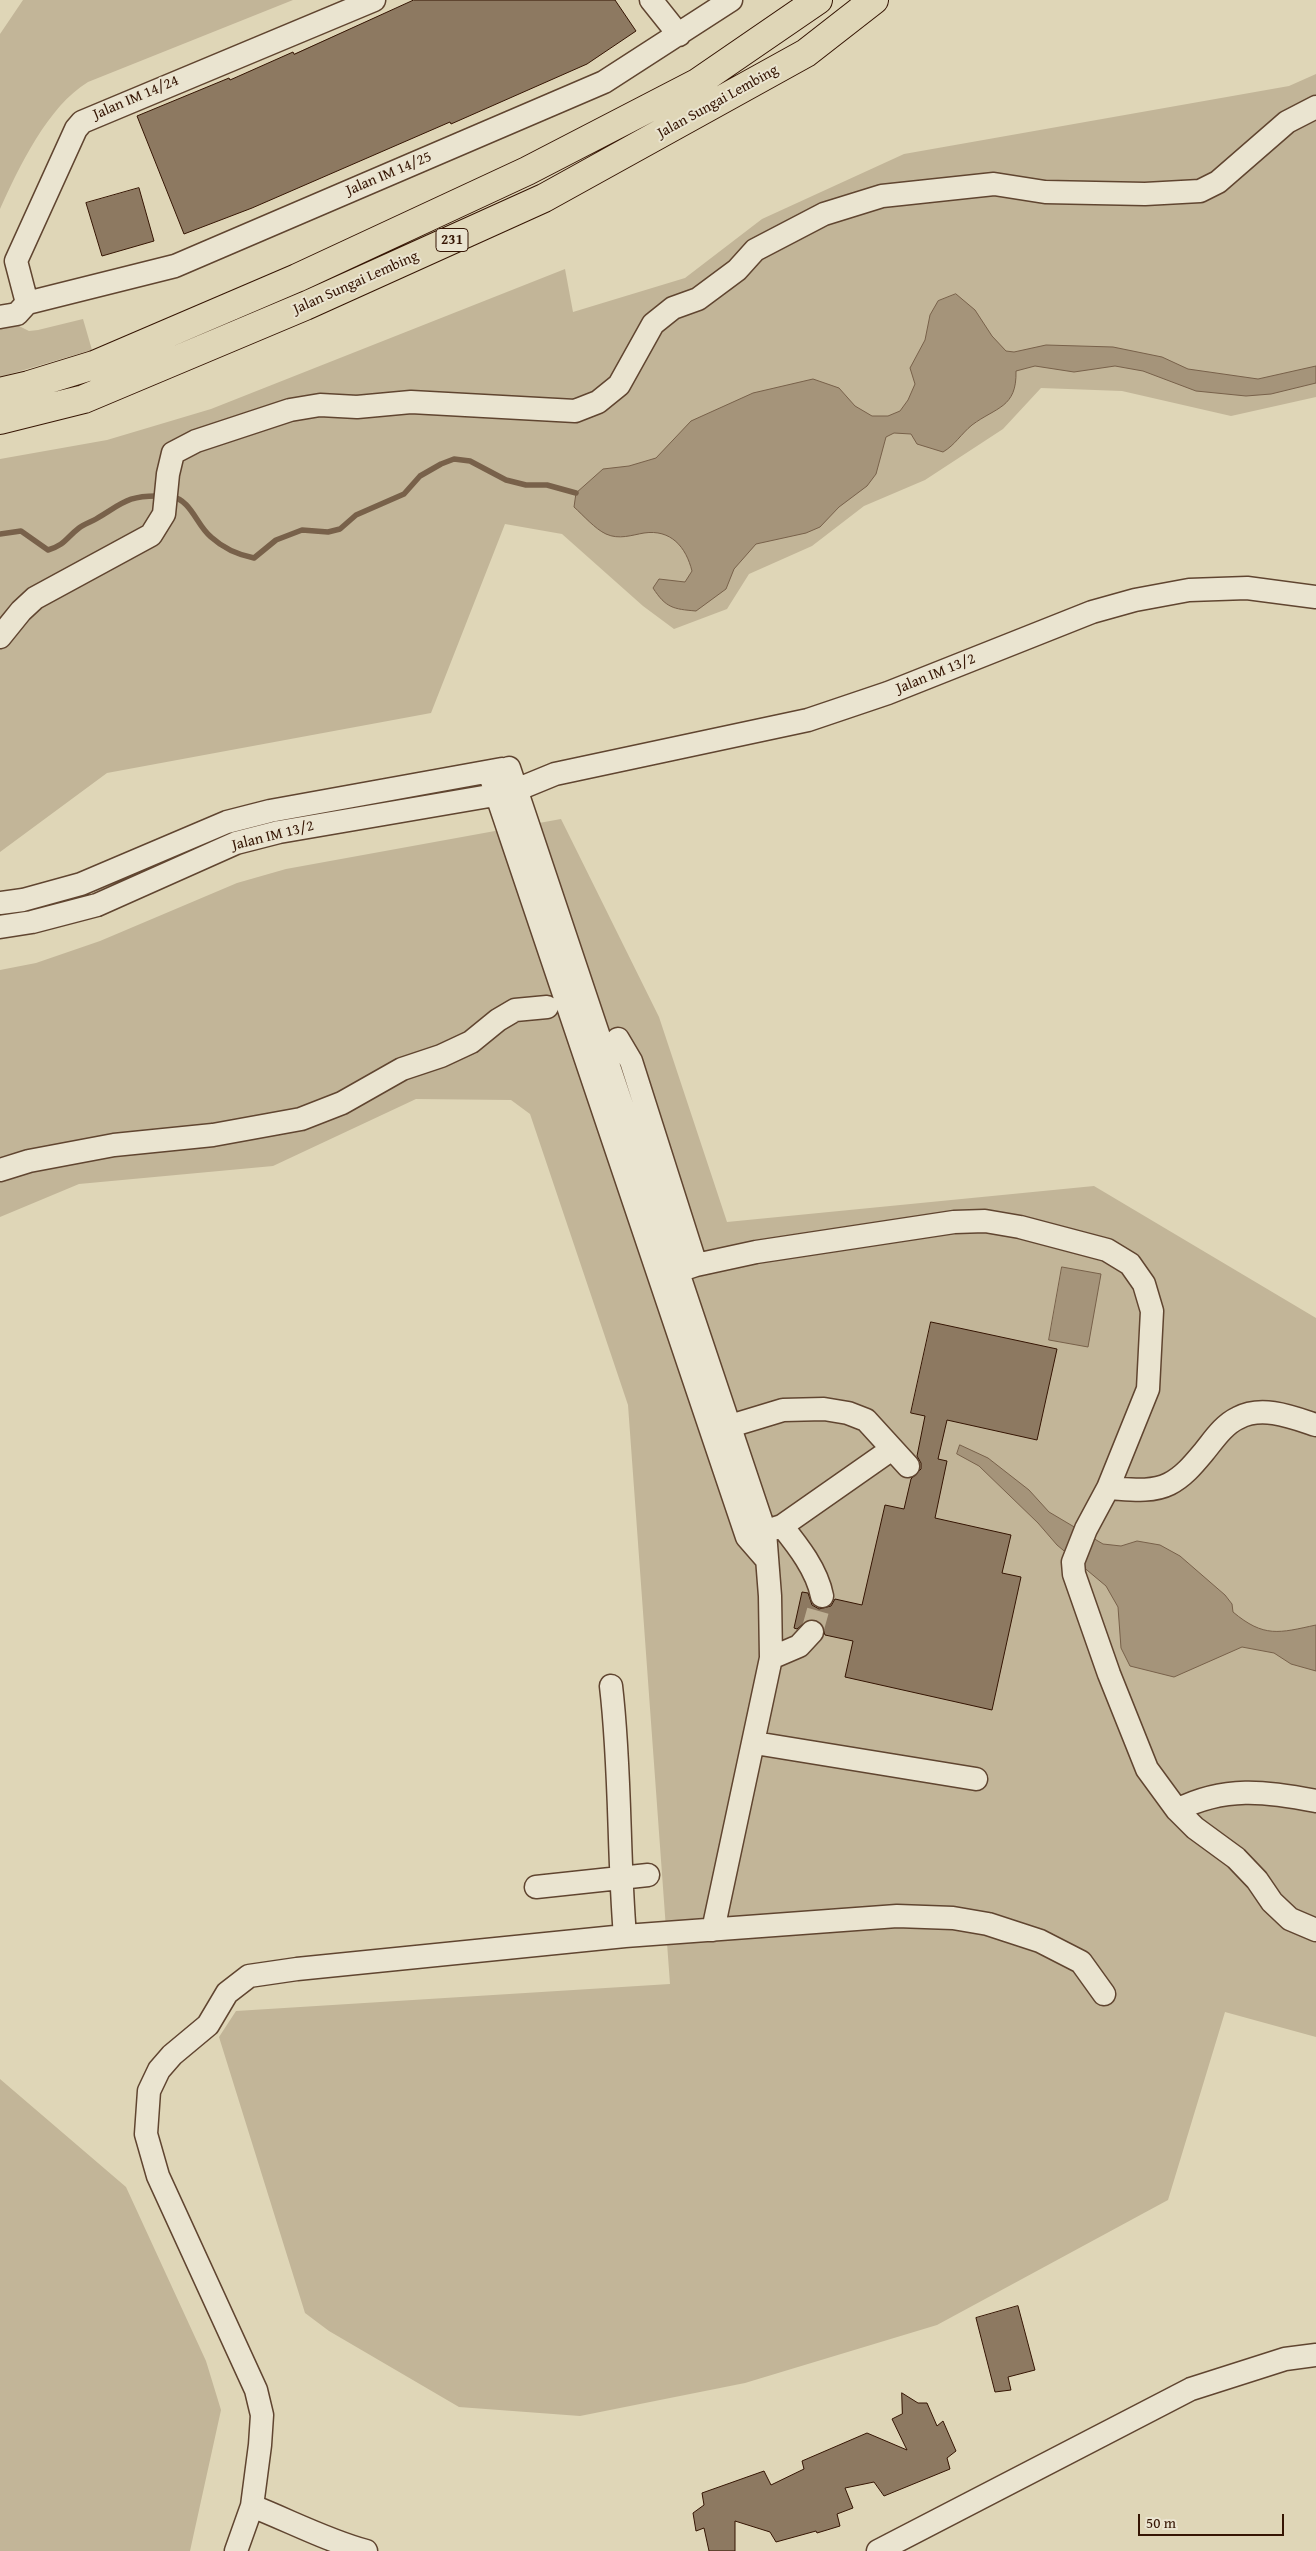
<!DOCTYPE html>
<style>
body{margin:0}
#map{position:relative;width:1316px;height:2551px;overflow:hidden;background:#dfd6b7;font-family:"Gentium Book Plus",serif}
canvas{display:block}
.scale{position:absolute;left:1138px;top:2514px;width:146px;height:22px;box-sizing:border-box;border:2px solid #351503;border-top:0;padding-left:6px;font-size:15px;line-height:18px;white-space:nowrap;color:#351503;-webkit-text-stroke:4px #eae4d0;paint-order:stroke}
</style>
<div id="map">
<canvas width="1316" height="2551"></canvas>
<div class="scale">50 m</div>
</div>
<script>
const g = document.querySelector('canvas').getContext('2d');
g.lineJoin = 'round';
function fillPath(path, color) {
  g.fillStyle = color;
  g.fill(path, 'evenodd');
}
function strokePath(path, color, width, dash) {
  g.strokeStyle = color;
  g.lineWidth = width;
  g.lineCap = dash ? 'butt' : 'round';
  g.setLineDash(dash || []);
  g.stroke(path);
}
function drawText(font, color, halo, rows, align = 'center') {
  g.font = font + ' "Gentium Book Plus",serif';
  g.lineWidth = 4;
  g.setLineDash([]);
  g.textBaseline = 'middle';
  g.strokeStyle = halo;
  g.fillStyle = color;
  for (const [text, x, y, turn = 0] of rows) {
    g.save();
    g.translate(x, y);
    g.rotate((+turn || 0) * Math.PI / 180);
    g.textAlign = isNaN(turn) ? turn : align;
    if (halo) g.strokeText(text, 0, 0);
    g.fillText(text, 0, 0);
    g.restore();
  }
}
fillPath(new Path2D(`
 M23,0h270l-205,82c-40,24 -69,85 -88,127v-175z
 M1316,74v323l-85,19 -109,-25 -81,-3 -38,41 -78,51 -61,26 -52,40 -63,28 -22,35 -53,20 -31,-23 -81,-72 -57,-10 -74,189 -324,60 -107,79v-393l107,-19 104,-31 354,-140 8,43 112,-34 77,-59 142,-65 385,-68z
 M83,319l9,31 -92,27v-48l19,-3 10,5 9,-1z
 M561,819l98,198 68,205 367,-36 222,132v719l-91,-25 -57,188 -231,125 -192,58 -165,33 -121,-9 -130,-76 -24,-18 -86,-276 17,-26 434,-27 -42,-579 -98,-291 -19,-14 -95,-1 -143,67 -194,18 -79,33v-247l36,-7 64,-22 137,-58 49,-14z
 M0,2079l126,108 80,174 15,49 -31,141h-190z`), '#c2b598');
const water = new Path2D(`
 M956,294l19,16 17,26 14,15 8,1 32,-7 67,2 49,10 26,12 70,10 58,-13v17l-45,11 -25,2 -50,-5 -53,-20 -28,-5 -41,6 -39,-6 -19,5c1,37 -20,36 -44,54 -11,9 -17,20 -29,27l-26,-8 -6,-10 -17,-1 -8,4 -10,37 -9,12 -28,21 -19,20 -14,6 -50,11 -22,25 -8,20 -30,22c-23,-2 -30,-3 -43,-23l6,-9 26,3 7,-11c-6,-24 -21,-42 -48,-38 -12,2 -25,7 -38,1 -11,-5 -23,-19 -32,-27l2,-14 27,-24 26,-3 27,-8 35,-37 62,-28 60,-14 26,9 16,18 17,10h16l12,-5 8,-11 7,-16 -5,-16 15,-28 5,-25 8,-14z
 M1062,1267l39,7 -13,73 -39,-7z
 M960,1445l28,13 41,32 20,22 54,32 18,2 16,-5 23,4 20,11 45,39 7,9 1,8c31,26 46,21 83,13v46l-25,-7 -17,-11 -32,-6 -68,30 -44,-11 -9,-18 -3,-41 -12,-21 -49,-41 -19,-22 -59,-57 -22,-12z`);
fillPath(water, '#a5947a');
strokePath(water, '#78614a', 1);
strokePath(new Path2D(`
 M170,496c22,4 26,29 41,41 12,11 28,18 43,21l22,-18 26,-10 26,2 12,-3 16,-14 48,-21 16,-18 21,-12 13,-5 16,2 36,19 20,5h21l29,8
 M0,534l21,-3 27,19c17,-5 18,-12 31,-22 5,-4 12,-6 17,-9 27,-16 32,-24 65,-23`), '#78614a', 5.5);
const building = new Path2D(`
 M414,0h201l21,31 -49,33 -136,60 -1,-2 -198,86 -68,26 -47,-118 92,-38 1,2 63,-28 1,2z
 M139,188l15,53 -52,15 -16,-53z
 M931,1322l126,27 -20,91 -90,-20 -9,39 9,2 -12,57 76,17 -9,38 19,4 -29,133 -147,-33 8,-36 -28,-6 -4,-12 -7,-4 -6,1 -11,9 -3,-1 8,-36 6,1 4,12 7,4 12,-3 4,-7 27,6 23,-100 19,4 7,-30 10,-10v-6l-4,-7 8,-40 -14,-3z
 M1018,2306l17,64 -27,7 3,13 -16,2 -19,-74z
 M902,2393l16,10h9l10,23 6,-5 13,30 -9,7 3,11 -66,27 -10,-14 -29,6 8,20 -16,6 3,12 -23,7 -1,-2 -40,11 -6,-10 -35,-11v30h-26l-5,-23 -8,3 -3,-18 11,-8 -2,-12 62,-22 7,14 33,-16 -2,-8 65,-28 40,17 -15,-31 10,-5z`);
fillPath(building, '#8d7961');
strokePath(building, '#351503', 1);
strokePath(new Path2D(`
 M812,1632l10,-36`), '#bdaf93', 22, [22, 11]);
const minor = new Path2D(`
 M651,0l28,35
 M27,303l148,-37 429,-184 127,-82
 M27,303l-11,-42 60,-132 6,-7 292,-122
 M0,317l17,-3 10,-11
 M0,637l21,-26 14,-13 116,-63 13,-21 4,-40 5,-21 23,-12 94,-31 30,-5 37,2 54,-5 164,9 23,-9 21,-17 34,-61 20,-16 25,-9 39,-29 18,-20 69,-36 58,-18 112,-12 51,8 100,2 55,-3 18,-9 69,-60 29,-15
 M509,768l256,764 5,64 1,62 -58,272
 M489,772l258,765 20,23
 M0,903l23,-3 58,-16 146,-62 43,-11 232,-42
 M0,927l32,-5 65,-17 139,-62 43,-11 216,-37 21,-5 39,-16 253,-54 80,-27 204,-81 43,-12 54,-10 58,-2 69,9
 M618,1039l13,22 65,204
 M0,1170l29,-9 85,-16 99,-10 88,-16 41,-16 60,-34 39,-13 30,-14 27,-22 17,-10 32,-3
 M678,1271l18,-6 60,-13 198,-30 31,-1 35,6 87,23 23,14 14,20 8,27 -4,78 -40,99 -22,41 -13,33 1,12 35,100 38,95 30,41 18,18 41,30 21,22 15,22 18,17 26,11
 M717,1430l66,-20 41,-1 24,4 18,7 42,46
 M1108,1488c20,1 43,5 61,-4 14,-7 24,-19 34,-31 10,-12 20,-28 35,-35 24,-13 54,-1 78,7
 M782,1526c16,20 35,44 40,70
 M751,1536l31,-10 110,-77
 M771,1658l28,-12 13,-14
 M611,1686c10,84 7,167 14,250
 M755,1743l221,36
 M1177,1810c47,-24 89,-19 139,-9
 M536,1887l112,-12
 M252,2506c38,15 76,35 114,45
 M236,2551l16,-45 8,-61 2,-30 -6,-25 -98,-214 -12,-42 3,-43 10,-21 13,-15 36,-30 19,-32 22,-17 48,-7 328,-33 272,-20 56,2 35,6 52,17 41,21 23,32
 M878,2551l313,-162 94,-30 31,-4`);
const major = new Path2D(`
 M0,392l29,-7 65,-20 203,-87 230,-107 170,-88 121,-83
 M0,420l84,-21 221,-93 239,-108 262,-145 68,-53`);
strokePath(minor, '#604530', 25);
strokePath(major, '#351503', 30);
strokePath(minor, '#eae4d0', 22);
strokePath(major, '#dfd6b7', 28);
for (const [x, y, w] of [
 [452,240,32]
]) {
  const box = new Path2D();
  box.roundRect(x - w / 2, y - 11.5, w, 23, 4);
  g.fillStyle = '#eae4d0';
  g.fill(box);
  strokePath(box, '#351503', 1);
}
drawText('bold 14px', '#351503', null, [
 ["231",452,240]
]);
drawText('15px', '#351503', '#eae4d0', [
 ["Jalan IM 14/24",136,98,-23],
 ["Jalan Sungai Lembing",718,102,-29],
 ["Jalan IM 14/25",389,174,-23],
 ["Jalan Sungai Lembing",356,283,-24],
 ["Jalan IM 13/2",936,674,-22],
 ["Jalan IM 13/2",273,836,-14]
]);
</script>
